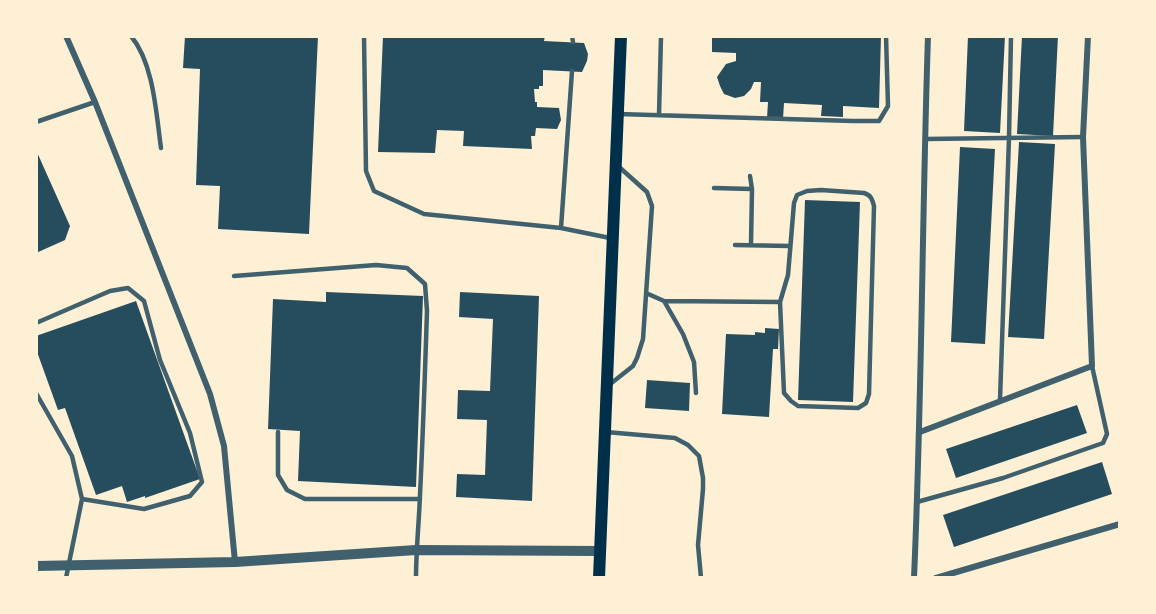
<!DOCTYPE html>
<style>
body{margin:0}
#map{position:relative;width:1156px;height:614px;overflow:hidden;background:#fdf0d5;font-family:"Source Sans 3",sans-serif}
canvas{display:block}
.frame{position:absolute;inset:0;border:38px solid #fdf0d5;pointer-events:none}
</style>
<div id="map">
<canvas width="1156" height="614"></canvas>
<div class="frame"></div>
</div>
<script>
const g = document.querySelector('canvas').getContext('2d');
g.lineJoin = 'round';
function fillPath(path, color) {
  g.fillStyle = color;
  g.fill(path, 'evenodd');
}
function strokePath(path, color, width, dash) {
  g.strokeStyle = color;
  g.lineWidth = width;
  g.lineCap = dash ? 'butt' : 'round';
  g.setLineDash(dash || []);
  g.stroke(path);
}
fillPath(new Path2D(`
 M185,36h133l-9,198 -91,-5 2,-43 -24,-1 4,-116 -17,-1z
 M383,36h162l-1,5 40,2 4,11 -1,7 -5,11 -39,-2v16h-4v3h-5l1,13h2v5l22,1 2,12 -4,9 -21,-1 -1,8h-4l1,13 -69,-3 1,-15 -27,-1 -2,23 -57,-1z
 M712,36h169l-2,72 -36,-2v11l-22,-1 1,-11 -38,-2 -1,16 -16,-1 1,-16h-8l1,-20h-7l-3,7 -7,7 -9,2 -11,-4 -4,-8 -3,-9 9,-13 10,-3v-8l-24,-1z
 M968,36h37l-5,97 -36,-2z
 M1022,36h36l-5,100 -36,-2z
 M1019,142l36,2 -11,195 -36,-2z
 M960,147l35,2 -10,195 -34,-2z
 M36,150l34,76 -5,14 -29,13z
 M805,200l55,2 -7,200 -55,-2z
 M326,292l97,4 -7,191 -118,-6 2,-50 -32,-2 5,-130 53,3z
 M460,292l79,4 -7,205 -76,-4 1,-23 28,1 2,-55 -30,-1 1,-29 32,1 3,-72 -34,-2z
 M136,301l64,178 -55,19v-2l-18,6 -5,-16 -26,9 -31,-87 -7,2 -22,-61v-13z
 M765,328l14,1 -1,20h-5l-4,68 -47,-3 4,-80 29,1v-3l10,1z
 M647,380l43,3 -1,28 -44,-3z
 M1077,405l10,28 -131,45 -10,-29z
 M1102,462l10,32 -158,53 -11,-32z`), '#264d5e');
strokePath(new Path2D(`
 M131,36c23,28 25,77 30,112
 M364,36l2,135 8,20 50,23 137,14 49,10
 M572,36l1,6
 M618,114l235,7h26l9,-15 -2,-70
 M659,115l2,-79
 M36,122l59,-20
 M925,139l158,-2
 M750,176l2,13 -1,55
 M714,188l38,1
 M821,190l43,3c7,2 8,6 10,13l-5,188 -3,9 -8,5 -60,-2 -7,-5 -7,-8 -4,-91 8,-27 6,-72 3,-8 10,-4z
 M561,228l11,-157
 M735,245l55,1
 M234,276l142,-11 31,3 18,16 2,27c-2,62 -4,123 -7,184 -1,28 -4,55 -4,83
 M646,293l18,8 19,33 11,28 2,31
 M664,301l116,1
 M36,323l74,-32 18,-3 16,13 16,59 30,73 12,49 -12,14 -46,13 -62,-10
 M609,385l24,-19 4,-8 6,-19 9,-133 -5,-14 -29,-26
 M36,393l36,63 10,43 -16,79
 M1000,400l9,-262 2,-102
 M278,432v43l9,15 18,9h115
 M606,432l69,6 13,7 11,11 4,22v11l-5,56 3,33
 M917,502l86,-24 100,-35 4,-9 -15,-68`), '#3f606c', 4.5);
strokePath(new Path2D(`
 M66,36l29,66 115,292 14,52 11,116
 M920,432l172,-66 -9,-229 5,-101
 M914,578c8,-181 8,-361 14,-542
 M936,578l184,-54`), '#3f606c', 6);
strokePath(new Path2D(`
 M36,566l199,-4 181,-12 183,1`), '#3f606c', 10);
strokePath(new Path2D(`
 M599,578l22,-542`), '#003049', 12);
</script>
